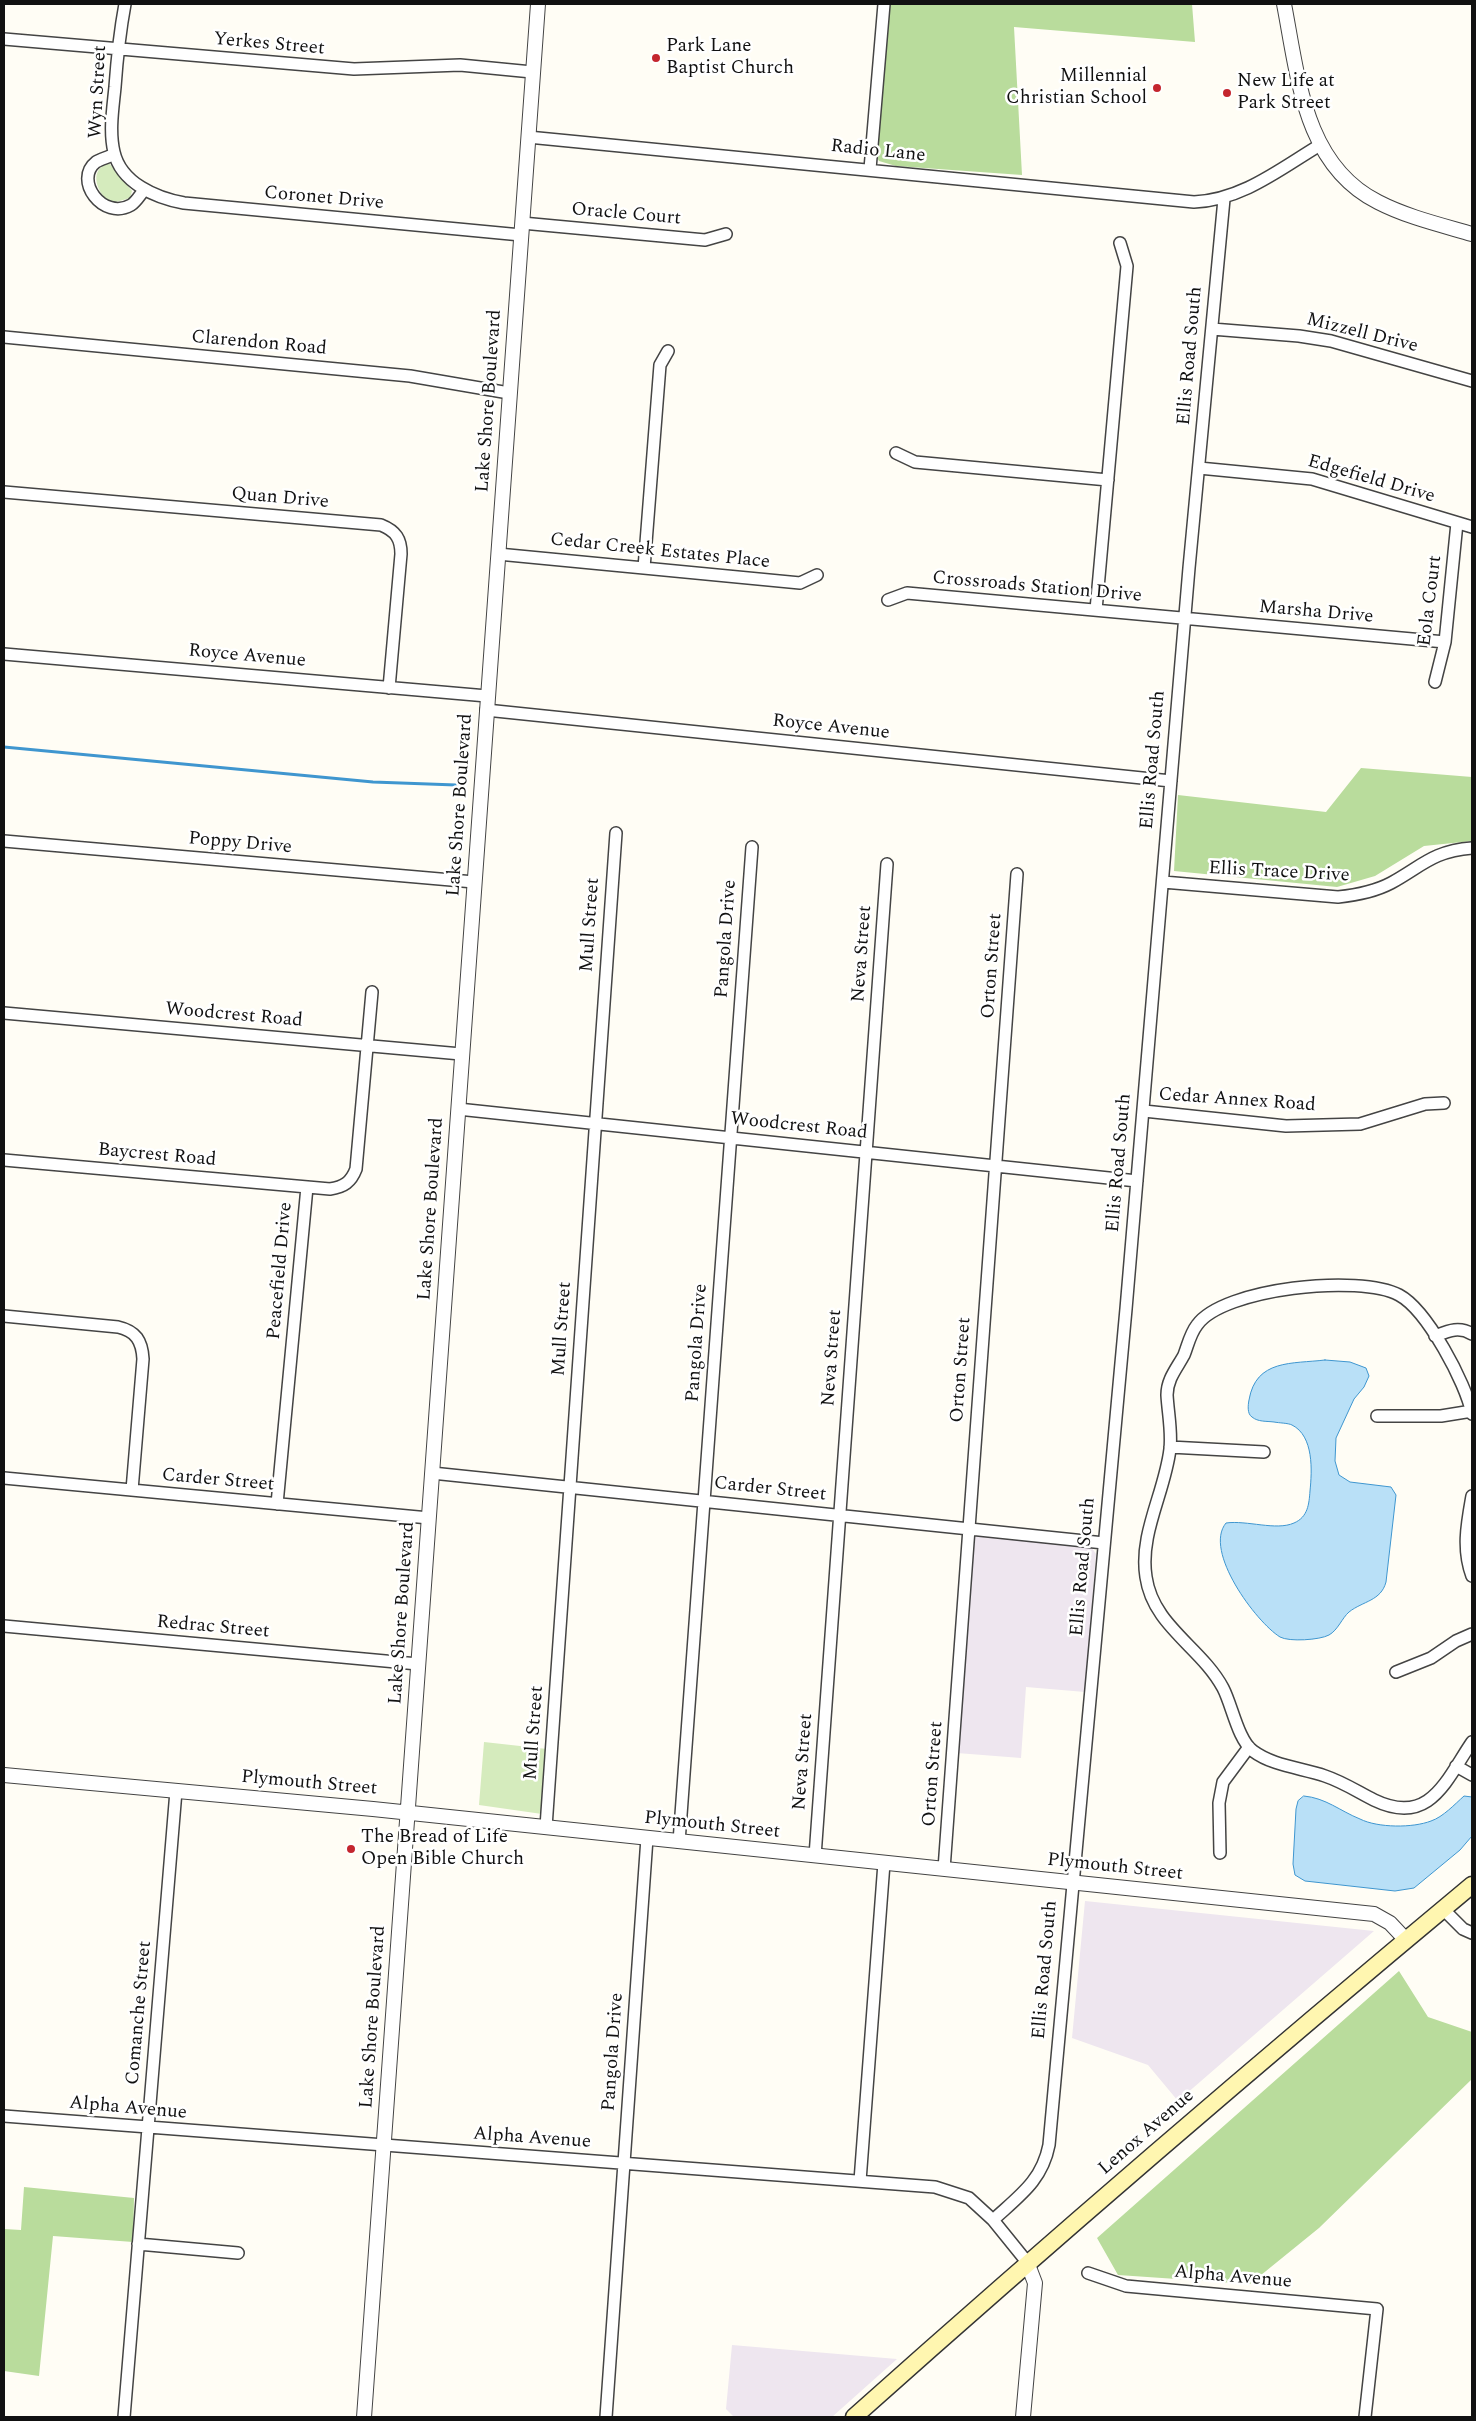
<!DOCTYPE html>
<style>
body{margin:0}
#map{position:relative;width:1476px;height:2421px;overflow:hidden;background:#fffdf5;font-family:Spectral,serif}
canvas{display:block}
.frame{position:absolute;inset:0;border:5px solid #111;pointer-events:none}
</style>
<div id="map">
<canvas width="1476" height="2421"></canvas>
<div class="frame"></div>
</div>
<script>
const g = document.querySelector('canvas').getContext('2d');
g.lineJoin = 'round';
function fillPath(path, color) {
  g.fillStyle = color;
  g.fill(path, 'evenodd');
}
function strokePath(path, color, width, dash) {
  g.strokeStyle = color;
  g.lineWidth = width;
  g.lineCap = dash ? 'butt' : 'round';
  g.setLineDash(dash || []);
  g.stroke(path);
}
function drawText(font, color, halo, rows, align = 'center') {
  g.font = font + ' Spectral,serif';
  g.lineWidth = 5;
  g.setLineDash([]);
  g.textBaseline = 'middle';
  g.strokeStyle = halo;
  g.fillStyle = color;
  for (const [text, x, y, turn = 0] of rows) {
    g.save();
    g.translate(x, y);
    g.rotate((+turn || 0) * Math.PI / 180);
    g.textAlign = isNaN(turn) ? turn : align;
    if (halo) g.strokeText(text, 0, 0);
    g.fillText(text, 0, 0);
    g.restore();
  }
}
fillPath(new Path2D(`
 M982,1535l102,9 8,4 4,6 -11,138 -59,-5 -5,71 -64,-5 15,-210 3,-6z
 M1085,1901l289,30 -196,170 -30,-36 -76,-27z
 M732,2345l165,14 -65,58h-98l-8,-8z`), '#eee6ef');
fillPath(new Path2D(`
 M109,163l23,28 -2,7 -14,4 -9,-2c-11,-10 -18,-31 2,-37z
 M484,1742l63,7 -5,65 -63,-9z`), '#d5ebbd');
fillPath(new Path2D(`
 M890,4h302l3,38 -181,-15 8,148 -126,-9 -17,-5 -4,-7z
 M1361,768l111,9v64l-48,5 -49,30 -38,11 -163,-16 4,-76 148,17z
 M1399,1971l29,46 44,15v47l-153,149 -69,56 -132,-9 -21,-37z
 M24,2187l110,11 -1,44 -80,-6 -14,140 -35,-5v-142l17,1z`), '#b9dc9c');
const water = new Path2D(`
 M1325,1360l25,2 16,6 3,8 -5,11 -10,12 -18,39 -1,23 4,14 11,7 41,5 5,8 -10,87c-5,19 -23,19 -37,30 -7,6 -11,18 -20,23 -9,5 -40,7 -49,2 -24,-15 -77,-86 -54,-114 21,-3 50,8 68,0 14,-6 15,-19 16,-32 2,-20 4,-55 -18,-66 -4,-2 -13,-2 -18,-3 -8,-1 -16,0 -22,-5 -5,-3 -4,-12 -3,-17 7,-41 43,-36 76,-40z
 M1304,1796c22,2 36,15 56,23 18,9 53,9 71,2 12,-4 24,-17 33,-25l8,1v39l-12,14 -46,38 -19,3 -90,-10 -10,-6 -2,-11 3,-55 2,-8z`);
fillPath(water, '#b9e0f7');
strokePath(water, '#3f96cf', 1);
strokePath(new Path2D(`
 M4,747l369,35 83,3`), '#3f96cf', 3);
const minor = new Path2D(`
 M125,4c-5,27 -8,55 -10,83 -2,21 -6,44 -1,65 7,31 42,46 70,51l337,32
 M4,39l350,30 106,-4 72,7
 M528,137l666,65c48,-2 86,-33 126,-57
 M114,154c-5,3 -13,5 -18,8 -23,18 7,59 35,43 5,-3 9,-10 13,-15
 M870,169l14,-165
 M522,223l183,17 21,-6
 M1212,329l87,7 32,5 141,40
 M4,337l406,39 99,17
 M896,453l19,9 193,18
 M1199,468l113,11 160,48
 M4,492l377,33c15,6 20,14 20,29l-12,134
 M498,554l302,29 17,-8
 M644,568l16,-203 8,-14
 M888,600l19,-7 538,49
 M1096,610l31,-344 -7,-23
 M4,654l483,42
 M1435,682l10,-40 12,-119
 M486,710l685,71
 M4,841l470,41
 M1163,882l175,15c19,-2 36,-5 53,-14 31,-17 42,-32 81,-35
 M4,1013l457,41
 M458,1109l679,72
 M1144,1111l142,15 74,-2 65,-20 19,-1
 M4,1160l326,29c14,-2 21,-7 26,-20l16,-177
 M4,1316l114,11c18,4 24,14 25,32l-11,131
 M1435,1336c13,-5 24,-10 37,-2
 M1472,1414c-6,-31 -45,-104 -73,-119 -39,-21 -176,-7 -202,30 -7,9 -9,20 -13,30 -7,13 -17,24 -17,40 1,18 5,36 3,54 -5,43 -31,85 -24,128 7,49 55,70 77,111 9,17 15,52 30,63 20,15 49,17 72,25 18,6 33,16 49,24 56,27 72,-20 98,-58
 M1377,1416h64l31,-5
 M1170,1447l94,5
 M432,1473l672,70
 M4,1478l425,40
 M1472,1496c-5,28 -10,53 0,80
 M277,1504l30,-317
 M4,1626l414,38
 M1396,1672l35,-14 25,-17 16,-7
 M1456,1766l16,9
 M546,1827l70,-994
 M679,1842l73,-995
 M1220,1853l-1,-50 4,-21 26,-35
 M815,1856l72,-992
 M944,1869l73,-995
 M1443,1909l20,20 9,4
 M4,2116l931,71 34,11 24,22 34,42
 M860,2181l24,-318
 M993,2220c26,-24 49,-39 56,-75l77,-836 63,-741 35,-369
 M138,2244l100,9
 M1088,2273l38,13 251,23 -12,108
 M124,2417l52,-626
 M606,2417l41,-579`);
const tertiary = new Path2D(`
 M1284,4c14,72 20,161 94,198 29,15 63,23 94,32
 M4,1775l369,34 1001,105 16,9 16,17
 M364,2417l174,-2413
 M1023,2417l12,-134 -8,-21`);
const secondary = new Path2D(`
 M854,2417c203,-181 409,-358 618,-532`);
strokePath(minor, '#444', 14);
strokePath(tertiary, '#444', 16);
strokePath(secondary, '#333', 19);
strokePath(minor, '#fff', 11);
strokePath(tertiary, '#fff', 14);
strokePath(secondary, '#fff6b0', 16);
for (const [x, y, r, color] of [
 [656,58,5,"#c4262e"],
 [1157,88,5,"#c4262e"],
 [1227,93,5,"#c4262e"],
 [351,1849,5,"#c4262e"]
]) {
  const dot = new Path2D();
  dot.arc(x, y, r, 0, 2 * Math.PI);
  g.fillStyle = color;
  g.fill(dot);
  strokePath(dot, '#fff', 2);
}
drawText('19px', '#111', '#fff', [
 ["Yerkes Street",269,45,5],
 ["Wyn Street",99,92,-87],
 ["Radio Lane",878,152,6],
 ["Coronet Drive",324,199,5],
 ["Oracle Court",626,215,5],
 ["Mizzell Drive",1362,334,14],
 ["Clarendon Road",259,344,5],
 ["Ellis Road South",1191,356,-85],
 ["Lake Shore Boulevard",490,401,-86],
 ["Edgefield Drive",1371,480,16],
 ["Quan Drive",280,499,5],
 ["Cedar Creek Estates Place",660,552,6],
 ["Crossroads Station Drive",1037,588,5],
 ["Eola Court",1431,601,-83],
 ["Marsha Drive",1316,613,5],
 ["Royce Avenue",247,657,5],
 ["Royce Avenue",831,728,6],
 ["Ellis Road South",1154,760,-85],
 ["Lake Shore Boulevard",461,805,-86],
 ["Poppy Drive",240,844,5],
 ["Ellis Trace Drive",1279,873,3],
 ["Mull Street",591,925,-86],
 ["Pangola Drive",727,939,-86],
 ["Neva Street",863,954,-86],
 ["Orton Street",993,966,-86],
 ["Woodcrest Road",234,1016,5],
 ["Cedar Annex Road",1237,1101,4],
 ["Woodcrest Road",799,1127,6],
 ["Baycrest Road",157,1156,5],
 ["Ellis Road South",1120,1163,-85],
 ["Lake Shore Boulevard",432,1209,-86],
 ["Peacefield Drive",281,1271,-85],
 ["Mull Street",563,1329,-86],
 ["Pangola Drive",698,1343,-86],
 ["Neva Street",833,1358,-86],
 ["Orton Street",962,1370,-86],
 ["Carder Street",218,1481,5],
 ["Carder Street",770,1490,6],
 ["Ellis Road South",1084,1567,-85],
 ["Lake Shore Boulevard",403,1613,-86],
 ["Redrac Street",213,1628,5],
 ["Mull Street",535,1733,-86],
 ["Neva Street",804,1762,-86],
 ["Orton Street",934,1774,-86],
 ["Plymouth Street",309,1784,5],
 ["Plymouth Street",712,1826,6],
 ["Plymouth Street",1115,1868,6],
 ["Ellis Road South",1046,1970,-85],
 ["Comanche Street",140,2013,-85],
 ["Lake Shore Boulevard",374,2017,-86],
 ["Pangola Drive",614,2052,-86],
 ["Alpha Avenue",128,2109,5],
 ["Lenox Avenue",1147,2133,-41],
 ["Alpha Avenue",532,2139,4],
 ["Alpha Avenue",1233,2278,5]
]);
drawText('19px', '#111', '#fff', [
 ["Park Lane",666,47],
 ["Baptist Church",666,69],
 ["Millennial",1147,77,"right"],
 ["Christian School",1147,99,"right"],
 ["New Life at",1237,82],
 ["Park Street",1237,104],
 ["The Bread of Life",361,1838],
 ["Open Bible Church",361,1860]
], 'left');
</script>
